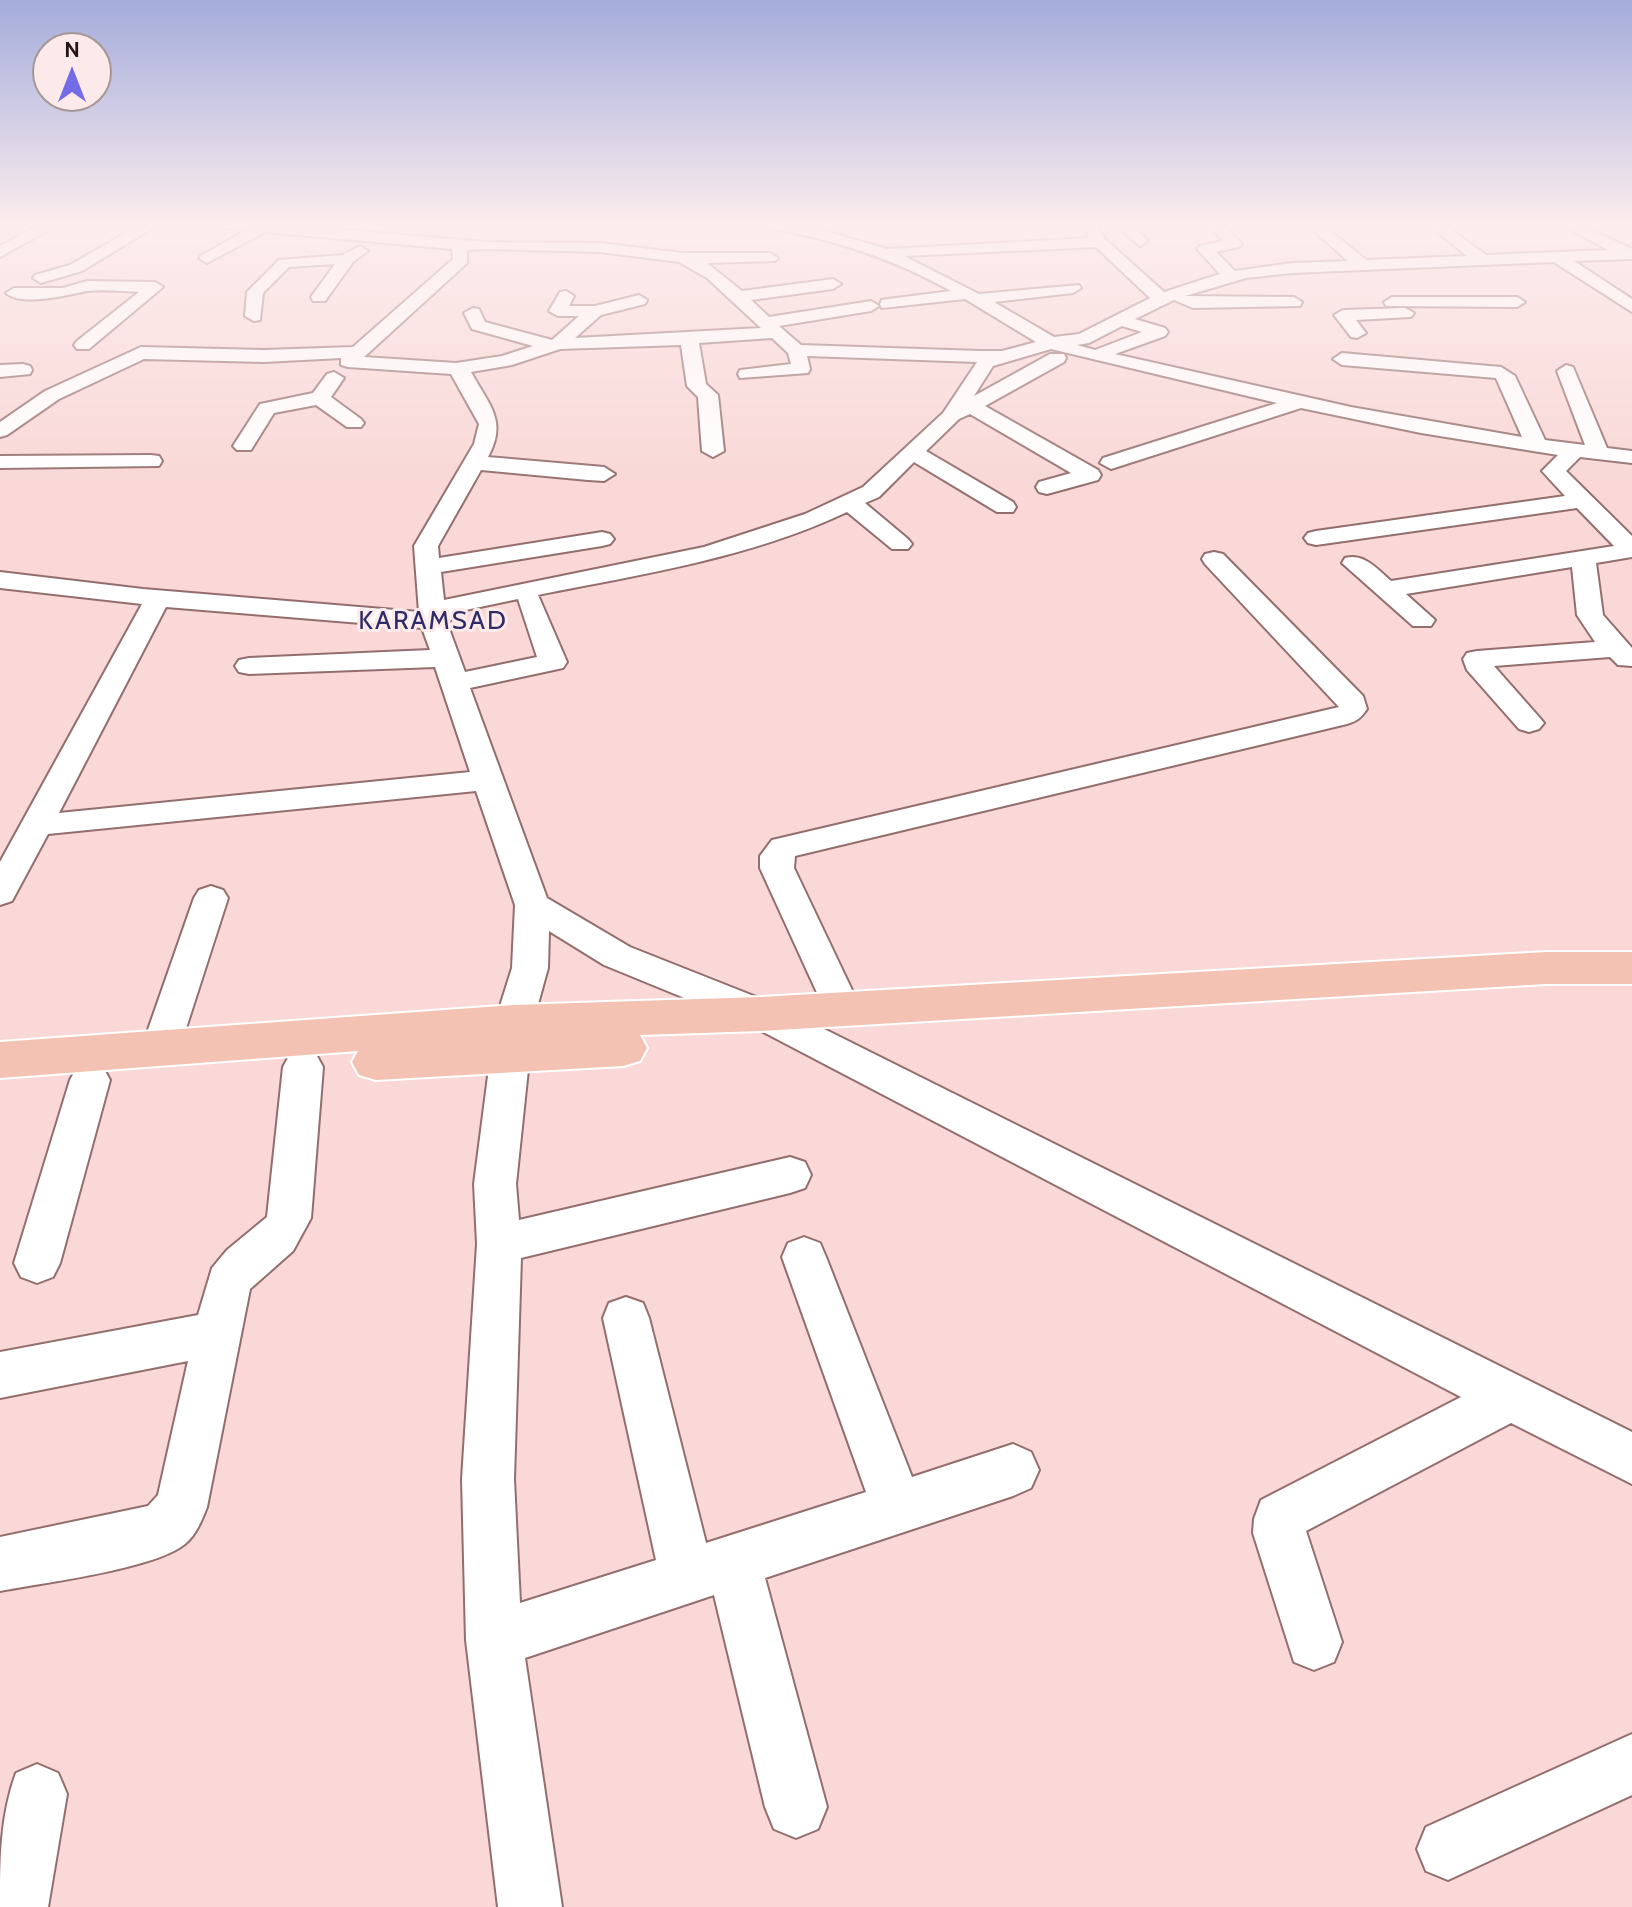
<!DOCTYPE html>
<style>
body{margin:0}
#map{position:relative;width:1632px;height:1907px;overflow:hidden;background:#f9d8d7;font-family:Cabin,sans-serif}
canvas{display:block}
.north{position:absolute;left:32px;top:32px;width:80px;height:80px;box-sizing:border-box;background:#fbeae9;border:2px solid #a69695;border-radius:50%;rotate:0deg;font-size:22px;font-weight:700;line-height:32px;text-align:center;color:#261717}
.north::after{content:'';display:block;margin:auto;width:28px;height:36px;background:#736ce6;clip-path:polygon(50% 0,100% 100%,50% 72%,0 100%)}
</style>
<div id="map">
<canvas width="1632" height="1907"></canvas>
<div class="north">N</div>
</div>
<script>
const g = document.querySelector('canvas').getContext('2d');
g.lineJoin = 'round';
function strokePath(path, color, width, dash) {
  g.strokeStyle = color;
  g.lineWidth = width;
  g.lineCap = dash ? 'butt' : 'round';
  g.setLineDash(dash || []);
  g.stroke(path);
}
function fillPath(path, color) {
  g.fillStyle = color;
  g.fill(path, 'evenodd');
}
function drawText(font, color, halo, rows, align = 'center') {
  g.font = font + ' Cabin,sans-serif';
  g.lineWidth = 6;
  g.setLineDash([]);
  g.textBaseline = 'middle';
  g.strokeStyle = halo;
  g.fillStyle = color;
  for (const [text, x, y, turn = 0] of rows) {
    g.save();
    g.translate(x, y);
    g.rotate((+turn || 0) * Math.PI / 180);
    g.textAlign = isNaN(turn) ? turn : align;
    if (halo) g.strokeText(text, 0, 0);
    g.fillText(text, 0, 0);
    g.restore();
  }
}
const minor = new Path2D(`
 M43,223h18l-61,34v-11z
 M143,223h18l-79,48 -41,12 -8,-5 2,-3 35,-10z
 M210,223h56l220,19 114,1 83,10h87l8,5 -3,3 -68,2 35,28 91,-12 8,5 -8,5 -82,11 18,17 102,-16 8,5 -8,5 -92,15 22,19 179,6h22l34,-9 -71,-43 -83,9 -2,-4 2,-4 6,-1 63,-8c-61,-34 -123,-54 -192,-64l-7,-4 49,1 86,25 203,-11 -10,-15h14l11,16 59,53 56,-18 -23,-25 3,-3 23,-5 -18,-18h16l21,21 -3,3 -23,5 19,19 57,-8 56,-2 -43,-38h16l45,37 101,-4 -41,-33h16l44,32 122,-5 -49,-27h18l55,26v10l-58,2 58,38v13l-78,-50 -262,11 -46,5 -61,18 109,1 8,5 -2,4 -107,2 -19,-8 -39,19 30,9 3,4 -3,4 -50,18 236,53 171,30 -26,-59 -154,-13 -9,-6 9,-6 159,14 14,9 30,64 40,5 -28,-74 9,-6 7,2 34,81 25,3v12l-52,-6 -14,14 66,65v21l-36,6 7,52 29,33v18l-14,-1 -8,-8 -116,9 45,51 5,6 -5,6 -10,3 -10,-3 -52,-59 -4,-11 4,-6 10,-2 118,-9 -18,-27 -5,-48 -166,27 29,26 -4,6h-18l-71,-63 3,-5c19,-5 32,11 46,23l223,-35 -37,-38 -261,37 -8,-2 -4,-5 4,-5 8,-2 249,-35 -23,-25 16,-16 -137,-22 -120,-25 -190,61 -11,-6 3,-5 174,-55 -226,-54 -58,17 -19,30 76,-42h14l2,4 -2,4 -79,44 113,64 3,5 -3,5 -51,14 -8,-2 -3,-5 3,-5 32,-9 -101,-59 -11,5 -33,32 87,51 3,5 -3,5h-16l-83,-50 -35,35 -14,6 43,36 4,5 -4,5h-16l-45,-37c-97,46 -205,62 -309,83l29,67 -4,6 -93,20 77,210 83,49 144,57 858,428v52l-121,-61 -205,108 36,111 -8,20 -20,8 -20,-8 -41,-129 1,-14 7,-19 200,-103 -713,-373 -144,-59 -55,-34 -1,37 -15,54 -17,162 3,36 271,-63 15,5 6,13 -6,13 -15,5 -269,65 -7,221 6,124 136,-43 -53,-242 6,-15 17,-6 17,6 6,15 57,225 160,-51 -84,-235 6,-14 16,-6 16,6 6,14 86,220 101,-33 18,8 8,18 -8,18 -18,8 -248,82 62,229 -9,22 -22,9 -22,-9 -9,-22 -51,-212 -189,63 37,249h-64l-32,-267 -4,-161 15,-235 -3,-60 21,-162 17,-54 3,-63 -39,-114 -428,43 -36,67 -12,4v-43l142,-258 -142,-16v-16l143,17 276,23 -5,-66 60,-102 5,-20 -28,-50 -103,-7 -7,-2v-7l-77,4 -120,-3 -85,40 -52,36 -7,2v-15l45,-31 96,-44 123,3 89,-3 100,-88 -1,-10 -187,-17 -58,31 -8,-5 3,-3 45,-25 -30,-3zM1096,247l54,51 -71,36 -25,3 -60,-35 79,-9 8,-5 -2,-3 -100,9 -75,-38zM488,249l112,3 79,10 28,16 54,50 -186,10 26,-23 44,-11 2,-4 -8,-5 -44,11h-26l5,-10 -8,-5 -6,1 -11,19 9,5h21l-27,24 -67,-18 -6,-13 -6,-1 -9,5 8,16 61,17 -31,10 -46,7 -92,-6 103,-94v-13zM1122,326l20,6 -47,18 -18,-5 12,-2zM772,338l16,15 3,11 -51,6 -2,4 2,4 68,-5 2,-4 -3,-13 170,6 -34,51 -80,74 -58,27 -101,33 -260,53 -3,-28 161,-26 8,-2 4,-5 -4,-5 -8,-2 -163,26 -1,-12 43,-76 107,10 16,1 11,-7 -11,-7 -116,-10c20,-36 1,-52 -17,-85l41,-7 48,-16 121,-4 6,41 11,11 4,54 11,6 11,-6 -6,-56 -12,-11 -7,-41zM518,599l19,58 -72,15 -18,-49 14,-12zM166,607l256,21 8,22 -181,8 -10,2 -4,6 4,6 10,2 186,-7 35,105 -411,41z
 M1113,223h16l19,18 -8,5z
 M360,246l8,5 -15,11 -28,39h-12l-2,-4 24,-33 -46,3 -26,26 -3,27 -6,1 -9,-5 2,-24 32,-32 64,-5z
 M87,281l68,1 8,5 -74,62h-12l-3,-4 3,-4 62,-49c-17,-1 -36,-3 -52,-1 -20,4 -65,16 -81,2l8,-5h49z
 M1392,297h125l8,5 -8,5 -131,-1 -2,-4z
 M1405,308l9,5 -3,4 -55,3 10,13 -9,5 -6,-1 -17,-22 9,-5z
 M23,364l7,2 2,4 -2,4 -30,3v-12z
 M334,372l10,6 -13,19 30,22 3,4 -3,4h-14l-31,-22 -42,8 -23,37h-14l-4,-4 27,-42 53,-11 14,-19z
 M151,455l8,1 3,5 -3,5 -159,2v-12z
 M1214,552l9,2 140,142 4,13c-6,9 -10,12 -20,15l-552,132 -1,12 67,141 -6,10 -13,4 -13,-4 -69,-151v-12l12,-16 567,-133 -134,-143 -3,-5 3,-5z
 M211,886l12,4 5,8 -48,149 -5,10 -14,5 -14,-5 -5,-10 52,-149 5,-8z
 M303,1052l14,4 6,11 -12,151 -18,33 -43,38 -43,218c-5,13 -11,28 -22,37 -30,25 -143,39 -185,47v-54l148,-31 10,-11 30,-134 -188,37v-46l198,-37 14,-47 15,-18 40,-33 16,-150 6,-11z
 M90,1065l14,4 6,11 -50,183 -7,14 -16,6 -16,-6 -7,-14 56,-183 6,-11z
 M1632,1734v61l-184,85 -22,-9 -9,-22 9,-22z
 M37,1764l21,9 9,21 -19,113h-48c0,-47 0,-90 16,-134z`);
const major = new Path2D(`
 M1546,952h86v32h-86l-785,47 -121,4 7,13 -7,13 -17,5 -247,14 -17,-5 -7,-13 6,-11 -358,27v-36l514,-37 247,-8z`);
strokePath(minor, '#936e6d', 4);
strokePath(major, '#fff', 4);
fillPath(minor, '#fff');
fillPath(major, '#f3c2b2');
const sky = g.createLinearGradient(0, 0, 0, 490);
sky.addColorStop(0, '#a4acdb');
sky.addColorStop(0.46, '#fceded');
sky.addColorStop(1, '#fceded00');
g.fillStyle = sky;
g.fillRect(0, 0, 1632, 490);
g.letterSpacing = '2px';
drawText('26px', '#2f2b66', '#fbeae9', [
 ["KARAMSAD",433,621]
]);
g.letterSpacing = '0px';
</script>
